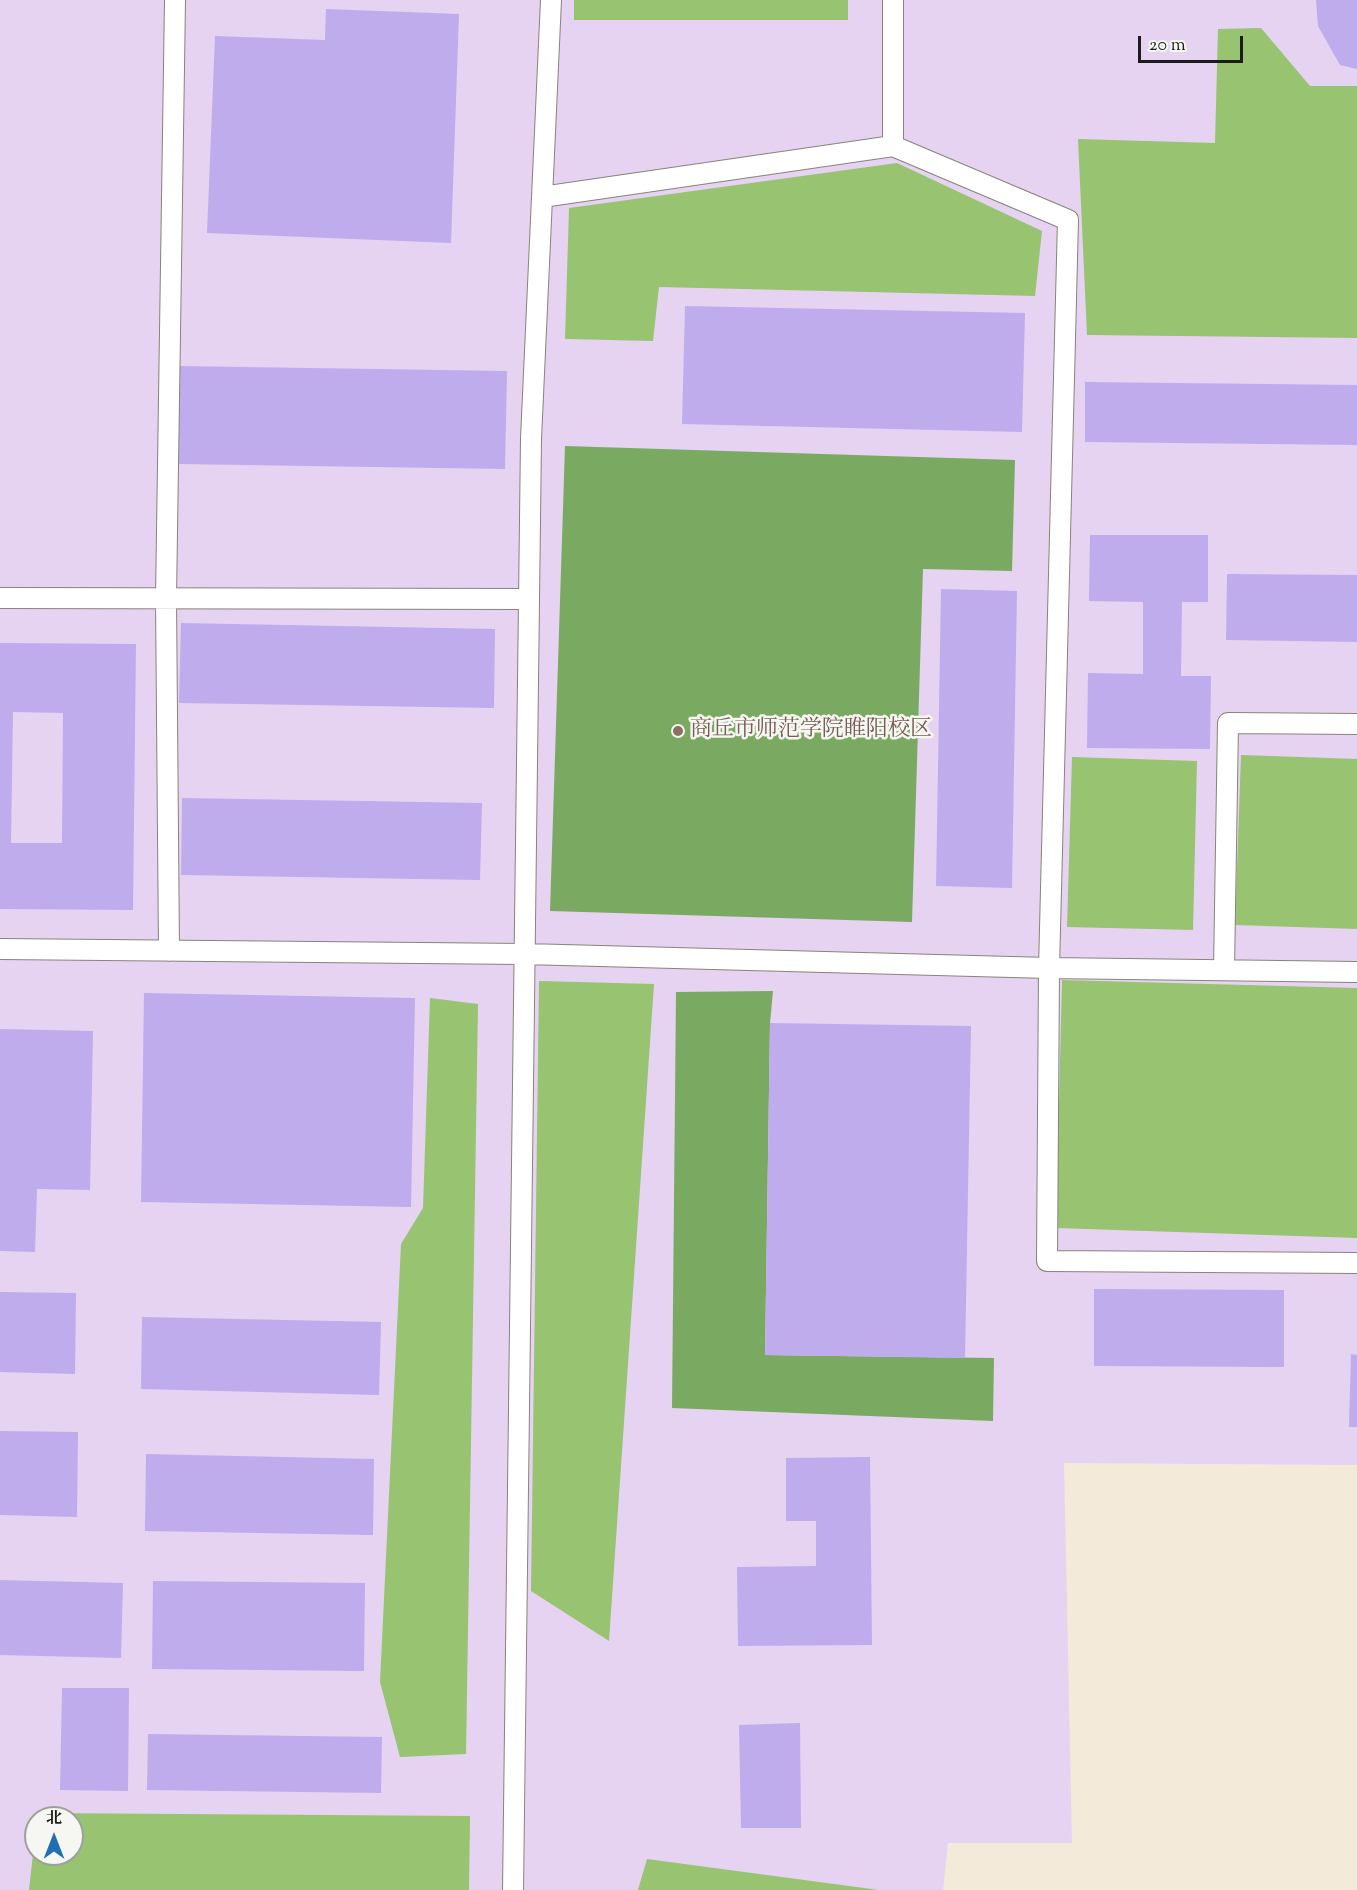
<!DOCTYPE html>
<meta charset="utf-8">
<style>
body{margin:0}
#map{position:relative;width:1357px;height:1890px;overflow:hidden;background:#f3eada;font-family:"Sorts Mill Goudy","Noto Serif SC",serif}
canvas{display:block}
.north{position:absolute;left:24px;top:1806px;width:60px;height:60px;box-sizing:border-box;background:#f6f6f2;border:2px solid #9f9f9c;border-radius:50%;rotate:0deg;font-size:16px;font-weight:700;line-height:24px;text-align:center;color:#1c1c1c}
.north::after{content:'';display:block;margin:auto;width:21px;height:27px;background:#1f6fb2;clip-path:polygon(50% 0,100% 100%,50% 72%,0 100%)}
.scale{position:absolute;left:1138px;top:36px;width:105px;height:27px;box-sizing:border-box;border:3px solid #1c1c1c;border-top:0;padding-left:8px;font-size:18px;line-height:21px;white-space:nowrap;color:#1c1c1c;-webkit-text-stroke:4px #f6f6f2;paint-order:stroke}
</style>
<div id="map">
<canvas width="1357" height="1890"></canvas>
<div class="north">北</div>
<div class="scale">20 m</div>
</div>
<script>
const g = document.querySelector('canvas').getContext('2d');
g.lineJoin = 'round';
function fillPath(path, color) {
  g.fillStyle = color;
  g.fill(path, 'evenodd');
}
function strokePath(path, color, width, dash) {
  g.strokeStyle = color;
  g.lineWidth = width;
  g.lineCap = dash ? 'butt' : 'round';
  g.setLineDash(dash || []);
  g.stroke(path);
}
function drawText(font, color, halo, rows, align = 'center') {
  g.font = font + ' "Sorts Mill Goudy","Noto Serif SC",serif';
  g.lineWidth = 5;
  g.setLineDash([]);
  g.textBaseline = 'middle';
  g.strokeStyle = halo;
  g.fillStyle = color;
  for (const [text, x, y, turn = 0] of rows) {
    g.save();
    g.translate(x, y);
    g.rotate((+turn || 0) * Math.PI / 180);
    g.textAlign = isNaN(turn) ? turn : align;
    if (halo) g.strokeText(text, 0, 0);
    g.fillText(text, 0, 0);
    g.restore();
  }
}
fillPath(new Path2D(`
 M0,0h1357v1465l-293,-2 8,380h-124l-5,47h-943zM36,1818h36v36h-36z`), '#e5d3f1');
fillPath(new Path2D(`
 M574,0h274v20h-274z
 M1261,28l49,58h47v252l-270,-3 -9,-196 137,4 3,-114z
 M897,163l145,68 -7,65 -376,-9 -6,54 -88,-2 4,-131z
 M1241,755l116,4v170l-122,-4z
 M1072,757l125,4 -4,169 -126,-3z
 M1062,980l295,8v250l-301,-10z
 M539,981l115,3 -45,657 -78,-50z
 M430,998l48,6 -12,750 -66,3 -20,-75 21,-438 22,-36z
 M38,1813l432,3 -1,74h-440l7,-63v27h36v-36h-35z
 M647,1859l232,31h-241z`), '#98c370');
fillPath(new Path2D(`
 M565,446l450,14 -3,111 -89,-2 -11,353 -362,-11z
 M773,991l-3,32 -5,332 229,3 -1,63 -321,-13 4,-416z`), '#7aa962');
fillPath(new Path2D(`
 M1316,0h41v69l-17,-4 -22,-39z
 M326,9l133,5 -8,229 -244,-10 8,-197 110,4z
 M685,306l340,7 -3,119 -340,-8z
 M179,366l328,5 -2,98 -328,-5z
 M1085,382l272,3v60l-272,-3z
 M1090,535h118v67h-26l-1,74h30l-1,73 -123,-1 1,-75 55,1v-72l-54,-1z
 M1227,574l130,1v67l-131,-2z
 M941,589l76,2 -5,297 -76,-2z
 M181,623l314,6 -1,79 -315,-5z
 M0,643l136,1 -3,266 -133,-1zM13,712l50,1 -1,130h-51z
 M182,798l300,5 -2,77 -299,-5z
 M144,993l271,5 -4,209 -270,-5z
 M770,1023l201,3 -6,332 -200,-3z
 M0,1029l93,2 -3,159 -53,-1 -2,63 -35,-1z
 M1094,1289l190,1v77l-190,-1z
 M0,1292l76,1 -1,81 -75,-2z
 M142,1317l239,5 -2,73 -238,-6z
 M1351,1354l6,1v72h-8z
 M0,1431l78,1 -1,85 -77,-2z
 M146,1454l228,5 -1,76 -228,-4z
 M870,1457l2,188 -134,1 -1,-79 79,-1v-45h-30v-63z
 M0,1580l123,3 -2,75 -121,-3z
 M153,1581l212,2 -1,88 -212,-2z
 M62,1688h67l-1,103 -68,-1z
 M800,1723l1,105h-60l-2,-103z
 M148,1734l234,3 -1,56 -234,-3z`), '#beaced');
const service = new Path2D(`
 M893,0v146
 M542,197l351,-51 175,74 -19,748 -2,293 310,2
 M0,598l529,1
 M0,949l525,5 524,14 308,4
 M169,951l-3,-353 9,-598
 M1224,970l4,-247 129,1
 M513,1890l18,-1451 20,-439`);
strokePath(service, '#88837b', 22);
strokePath(service, '#fff', 20);
for (const [x, y, r, color] of [
 [678,731,6,"#8d6e63"]
]) {
  const dot = new Path2D();
  dot.arc(x, y, r, 0, 2 * Math.PI);
  g.fillStyle = color;
  g.fill(dot);
  strokePath(dot, '#f6f6f2', 2);
}
drawText('22px', '#785e54', '#f6f6f2', [
 ["商丘市师范学院睢阳校区",690,731]
], 'left');
</script>
